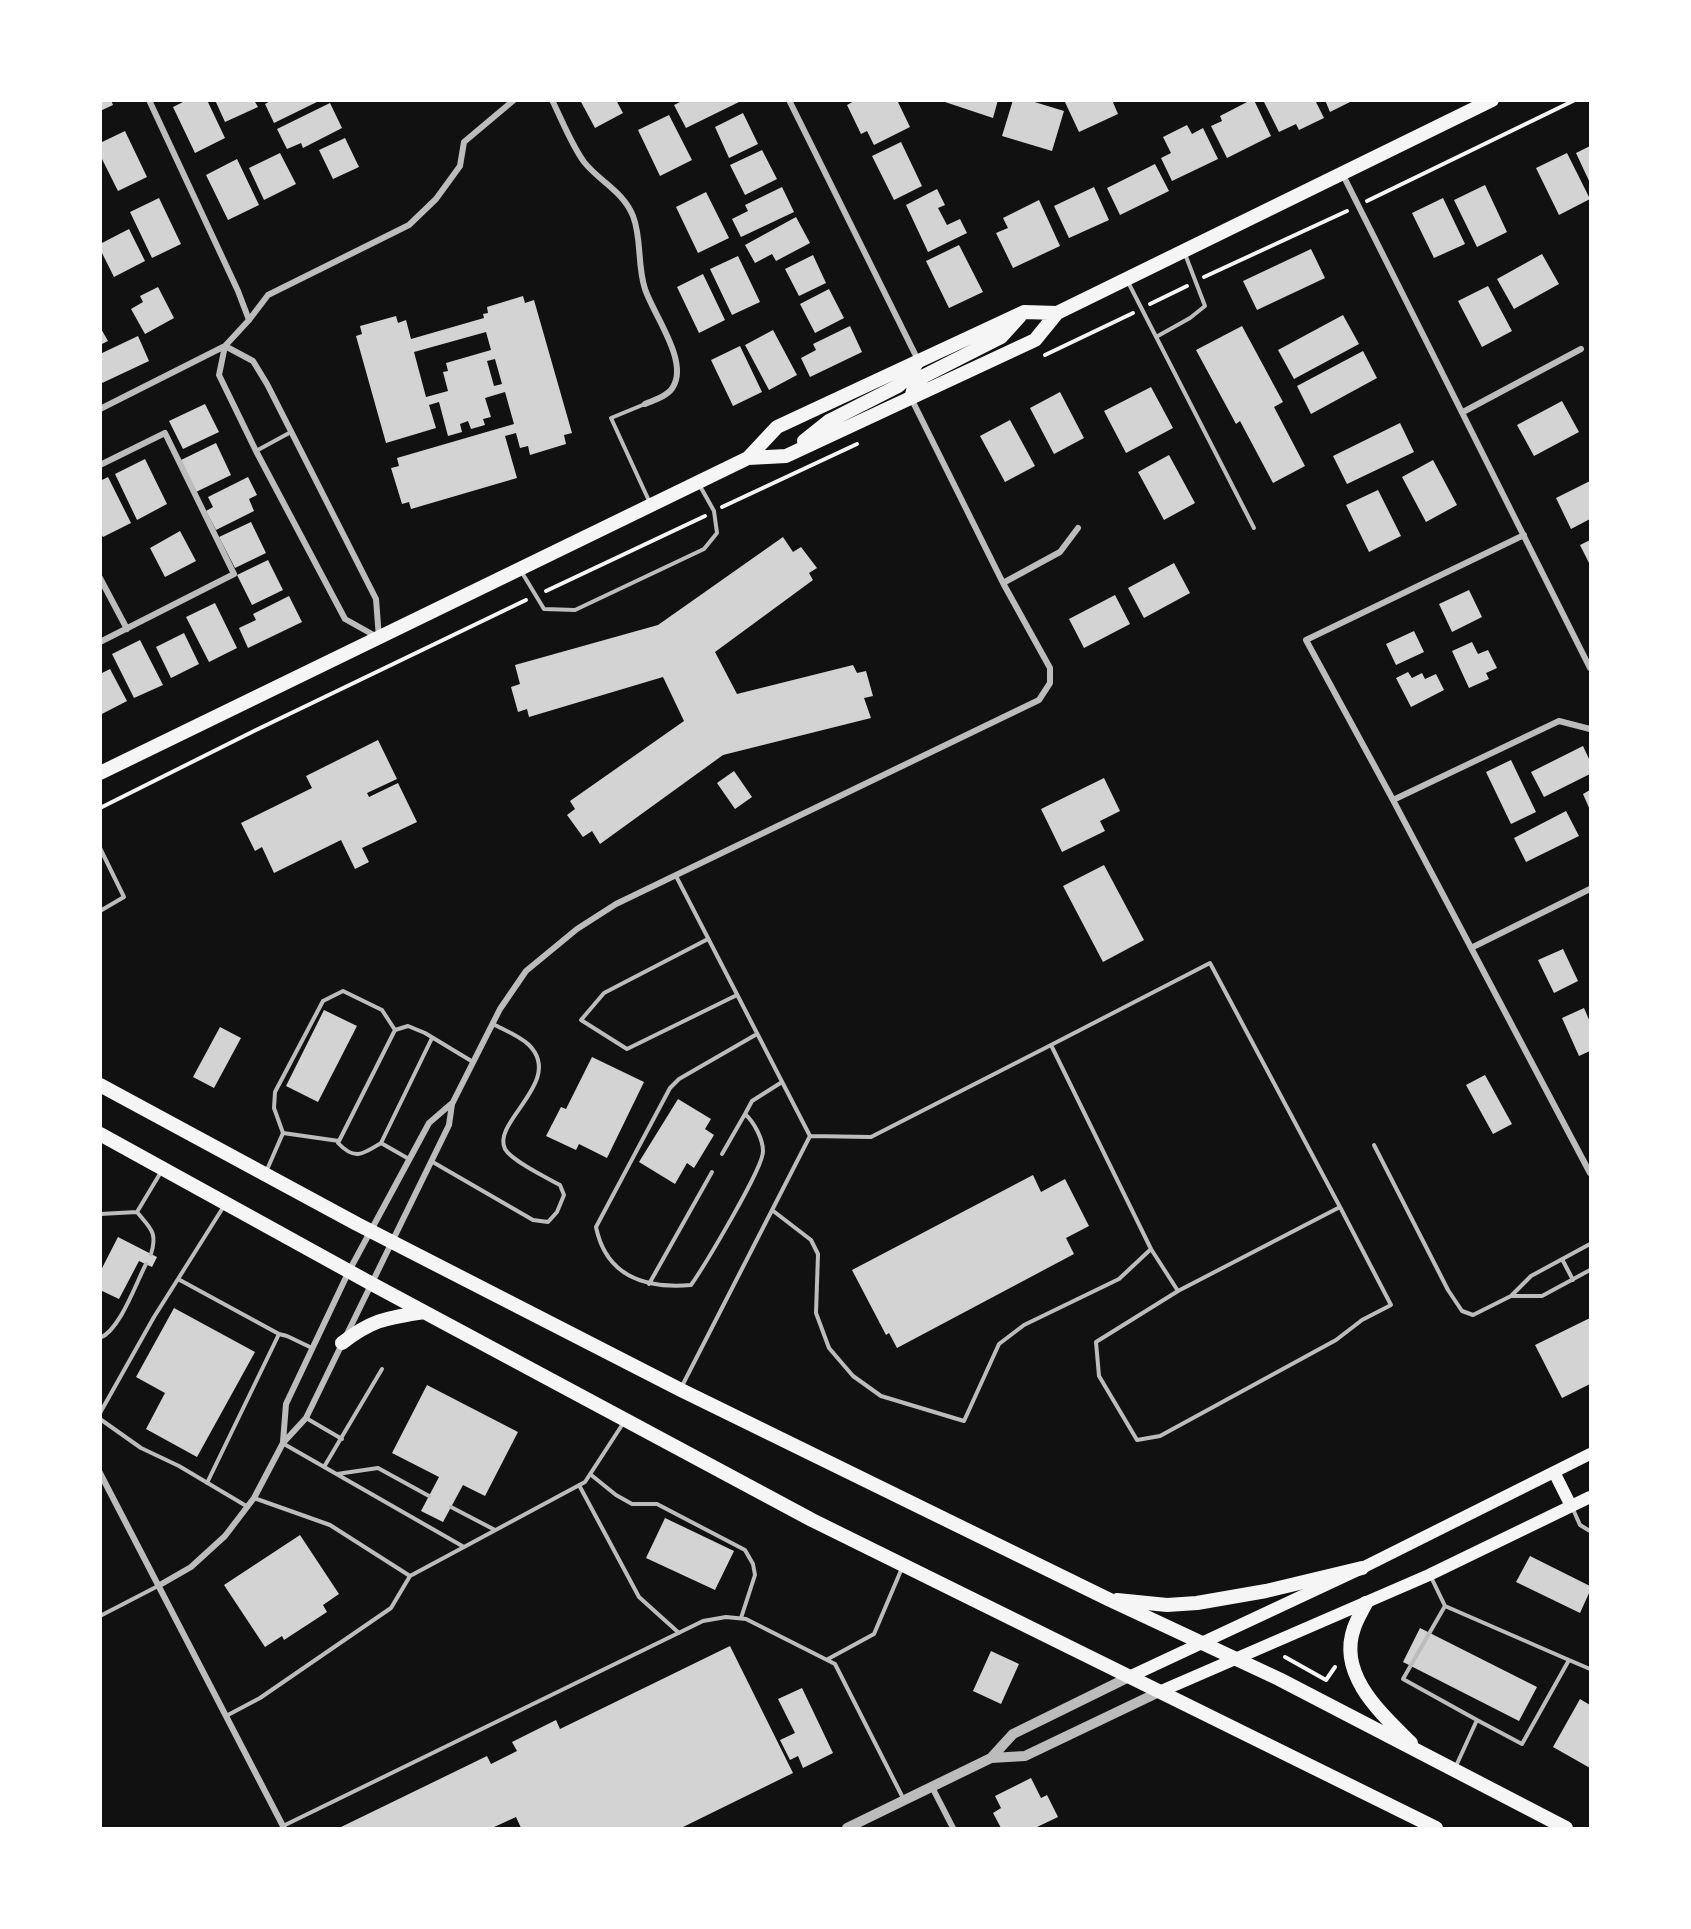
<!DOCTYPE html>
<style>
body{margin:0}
#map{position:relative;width:1691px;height:1929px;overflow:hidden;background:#111;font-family:"Space Grotesk",sans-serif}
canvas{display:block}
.frame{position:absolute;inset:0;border:102px solid #fff;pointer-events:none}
</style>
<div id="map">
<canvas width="1691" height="1929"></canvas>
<div class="frame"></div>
</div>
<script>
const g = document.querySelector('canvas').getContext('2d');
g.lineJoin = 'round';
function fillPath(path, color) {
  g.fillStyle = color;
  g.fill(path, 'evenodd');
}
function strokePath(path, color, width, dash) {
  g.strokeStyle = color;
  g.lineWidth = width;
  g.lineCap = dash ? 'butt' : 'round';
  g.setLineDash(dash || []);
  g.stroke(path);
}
fillPath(new Path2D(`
 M100,100h11l2,5 -13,6z
 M187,100h20l18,38 -30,15 -22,-46z
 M215,100h39l4,7 -33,15z
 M272,100h49l-47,23 -9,-19z
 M580,100h36l7,13 -28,15z
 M684,100h54l1,2 -53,26 -12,-23z
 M856,100h41l13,27 -36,18 -7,-14 -6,3 -14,-29z
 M939,100h59l-5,18z
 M1013,100h15l36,11 -12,40 -50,-15z
 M1064,100h48l6,14 -39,18z
 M1251,100h3l17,36 -44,22 -16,-32 11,-5 -2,-5z
 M1263,100h52l9,18 -25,12 -3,-6 -17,8z
 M1325,100h29l-24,12z
 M330,103l12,25 -39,20 -2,-5 -14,6 -10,-20z
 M743,113l15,31 -29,14 -14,-31z
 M669,115l23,45 -32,16 -22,-46z
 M1187,125l5,9 11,-6 15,31 -46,22 -11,-23 10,-5 -8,-16z
 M125,131l22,46 -29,14 -18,-36v-12z
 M345,138l14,29 -26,12 -14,-29z
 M901,142l21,44 -28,14 -22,-44z
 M1590,146v37l-14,-30z
 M762,150l15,29 -32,16 -15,-30z
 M280,153l16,31 -32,16 -15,-32z
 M1567,153l23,46 -31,16 -23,-47z
 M237,159l22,46 -31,15 -22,-45z
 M1155,164l14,27 -49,24 -13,-27z
 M1485,185l22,47 -30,15 -23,-47z
 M782,187l12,25 -53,25 -9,-18 16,-8 -3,-6z
 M1094,187l15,33 -40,18 -15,-32z
 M937,189l8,16 -7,3 9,17 13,-6 7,14 -39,19 -22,-47z
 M706,192l23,46 -31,15 -22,-46z
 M159,198l22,46 -29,14 -22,-46z
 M1443,198l22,46 -31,14 -22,-45z
 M1039,200l21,46 -47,22 -17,-35 12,-5 -5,-10z
 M796,217l14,26 -34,18 -4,-7 -17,9 -10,-18z
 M129,229l16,32 -31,16 -14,-28v-5z
 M959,245l24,47 -34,16 -23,-47z
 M1311,249l14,29 -68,32 -14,-29z
 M1542,254l17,30 -45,25 -17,-30z
 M813,255l13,28 -27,13 -14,-27z
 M738,256l22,46 -28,13 -22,-46z
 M703,274l22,46 -26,13 -22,-46z
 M1488,286l24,45 -30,16 -24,-46z
 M158,287l16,31 -29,16 -14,-25 12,-7 -3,-6z
 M829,289l15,29 -29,15 -15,-29z
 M523,296l2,7 9,-3 38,133 -8,2 2,9 -36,11 -2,-9 -8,2 -4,-15 -11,3 12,42 -106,31 -2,-7 -7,2 -11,-36 8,-2 -2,-8 117,-34 -9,-32 -20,6 6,19 -8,2 2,6 -14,4 -3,-8 -8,3 2,8 -14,4 -9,-34 -10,3 7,23 -50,15 -30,-107 6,-2 -2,-8 36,-10 2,7 8,-3 5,19 73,-21 -1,-4 5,-1 -1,-6zM486,332l5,18 -45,13 2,8 -5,1 5,19 -22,6 -12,-45zM495,359l7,25 -8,2 -7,-25z
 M1343,315l16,29 -65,35 -16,-29z
 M850,326l12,26 -52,25 -9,-19 15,-8 -3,-6z
 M1242,326l41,76 -9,5 31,59 -32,17 -33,-62 -4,3 -40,-74z
 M100,327l8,14 -8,4z
 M773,330l24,45 -28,15 -24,-45z
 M138,336l11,25 -49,23v-30z
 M740,346l22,46 -29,14 -22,-46z
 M1363,351l14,27 -66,36 -14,-28z
 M1151,387l22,41 -47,25 -22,-42z
 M1060,392l24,46 -30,16 -24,-46z
 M1562,401l17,31 -45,24 -17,-31z
 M205,404l14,28 -36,17 -14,-28z
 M1010,420l25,46 -30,16 -25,-46z
 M1400,423l14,29 -67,32 -14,-28z
 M216,443l15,32 -35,17 -15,-32z
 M1169,455l26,48 -31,17 -26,-48z
 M145,459l22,45 -30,16 -22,-46z
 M1433,460l24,45 -31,17 -24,-45z
 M108,477l23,46 -28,14 -3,-5v-51z
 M248,477l9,18 -8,4 5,12 -38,19 -10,-19 7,-4 -5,-10z
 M1590,481v38l-19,10 -15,-31z
 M1378,490l23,46 -32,16 -23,-47z
 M251,522l15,31 -31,15 -16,-31z
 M180,531l16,30 -31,16 -15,-29z
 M783,537l10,15 8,-5 16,21 -8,5 4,7 -98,72 22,42 116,-29 4,8 9,-2 7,25 -9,2 7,20 -148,37 -123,89 -8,-13 -9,6 -16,-22 8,-6 -5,-8 114,-80 -21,-44 -134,40 -2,-8 -9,3 -7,-25 9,-3 -5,-19 143,-40z
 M1590,540v25l-10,-20z
 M268,560l15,30 -31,15 -15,-30z
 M1174,563l16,30 -46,25 -16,-30z
 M1469,590l13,27 -30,15 -13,-28z
 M1115,595l15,29 -46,24 -15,-29z
 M289,596l13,26 -54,26 -9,-20 17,-8 -3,-6z
 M215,603l22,45 -28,14 -23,-45z
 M1414,631l10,21 -28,13 -10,-21z
 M184,633l15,31 -28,14 -15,-31z
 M140,640l23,45 -29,13 -22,-44z
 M1472,642l6,12 10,-4 9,18 -11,5 3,6 -20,9 -17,-37z
 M110,669l17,32 -27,14v-41z
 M1408,672l4,6 10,-5 3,6 11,-5 8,16 -33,17 -15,-29z
 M378,740l19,39 -30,14 2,4 29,-14 19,39 -55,26 7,14 -14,7 -14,-29 -67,33 -12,-26 -7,4 -14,-28 71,-35 -6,-12z
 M1583,746l7,15v13l-46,23 -13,-25z
 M1511,760l25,52 -25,12 -25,-52z
 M734,771l18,26 -17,12 -18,-26z
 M1104,778l16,33 -20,10 5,10 -43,21 -21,-43z
 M1590,790v20l-7,-16z
 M1566,811l13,25 -53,26 -12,-24z
 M1104,865l40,75 -41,22 -40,-76z
 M1563,949l15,32 -24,12 -16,-33z
 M1584,1008l6,14v29l-11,5 -17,-38z
 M324,1010l33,16 -39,76 -32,-16z
 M220,1027l21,11 -27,50 -21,-11z
 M592,1057l52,25 -37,76 -28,-14 -3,6 -30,-14 15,-29 5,2z
 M1485,1075l27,49 -19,10 -27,-49z
 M678,1099l33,20 -6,10 9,6 -20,33 -7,-5 -12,21 -36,-22z
 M1033,1175l8,17 24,-13 24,47 -23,12 8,16 -177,94 -8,-15 -3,2 -34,-65z
 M118,1237l39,20 -5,10 -13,-6 -20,38 -19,-9v-18z
 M174,1308l81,44 -58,105 -51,-28 19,-36 -29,-16z
 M1590,1318v66l-28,14 -27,-53z
 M427,1385l91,47 -33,64 -22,-11 -20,37 -22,-11 18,-34 -47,-24z
 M665,1518l69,33 -19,39 -69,-32z
 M300,1535l39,59 -16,11 4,7 -43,28 -2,-4 -17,11 -41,-62z
 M1530,1556l60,30v5l-10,22 -64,-31z
 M1420,1628l117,59 -18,34 -116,-59z
 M730,1646l63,127 -112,55h-160l-5,-11 -24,11h-153l148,-72 4,8 26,-13 -5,-9 44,-22 4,9z
 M991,1651l28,13 -18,40 -28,-13z
 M802,1688l31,65 -30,15 -5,-12 -8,4 -10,-20 15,-7 -17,-34z
 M1580,1699l10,6v63l-37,-21z
 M1031,1778l10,20 6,-3 11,22 -23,11h-34l-8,-15 8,-5 -6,-12z`), '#d3d3d3');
strokePath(new Path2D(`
 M1367,201l208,-101
 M1204,277l143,-66
 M1150,304l37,-18
 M1045,355l88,-42
 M722,507l135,-63
 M546,591l159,-75
 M100,808l156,-78 270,-130
 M1285,1657l41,23 9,-13`), '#f5f5f5', 4);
strokePath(new Path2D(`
 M1128,282l126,246
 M1156,337l34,-19 15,-12 -20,-52
 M645,404l-34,14 39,85
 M256,451l35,-19
 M521,571l23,38 31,1 129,-61 13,-16 -3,-22 -14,-25
 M100,848l24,49 -24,14
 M676,876l134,260
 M708,939l-104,54 -23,27 46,29 110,-54
 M757,1034l-78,45 -9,9 -74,139c10,49 49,62 95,58 12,-17 73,-118 72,-134 0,-12 -9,-29 -18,-37l7,-13 30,-19
 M1051,1045l159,-82 130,244 -162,84 -27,-42
 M283,1133l56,8
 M381,1143l51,-105
 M1374,1145l74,145 14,21 11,4 38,-19 20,-20 59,-32
 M722,1154l23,-40
 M409,1159l-28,-16c-18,11 -26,18 -43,0l57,-113 13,-4 17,7 48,29
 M431,1161l102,59 15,2 9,-10 7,-17 -4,-10c-13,-7 -48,-24 -55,-36 -14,-27 60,-68 24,-104 -9,-9 -25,-15 -36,-21
 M266,1172l17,-39 -9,-25 1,-16 48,-91 20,-10 39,19 13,20
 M772,1210l39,30 7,14 -2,59 13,35 24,28 28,20 83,25 35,-77 25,-19 95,-46 32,-30 -100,-204 -180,92 -61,-1
 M137,1212c13,16 21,20 14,42
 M100,1214l37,-2 24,-40
 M1562,1259l11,21
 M178,1279l46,-73
 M649,1284l63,-112
 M1178,1291l-82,51 3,34 38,64 23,-4 176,-96 26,-20 29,-15 -51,-98
 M1512,1296h30l48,-26
 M100,1338c20,-8 36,-55 46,-74
 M682,1386l128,-250
 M100,1413l54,-96 24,-38 101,55 8,2 25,12
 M306,1418l36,21
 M100,1419l41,29 38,18 69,41
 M284,1444l180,103
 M324,1467l58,-98
 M337,1474l41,-6 51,28
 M590,1474l26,21 16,9h25l88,46 8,14 2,11 -14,43
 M207,1483l72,-149
 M579,1485l60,112 40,36
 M254,1498l76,27 80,51
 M451,1507l44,23
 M1572,1507l8,18 10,6
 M1431,1577l14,29 124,54 -47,84 -45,-24 -21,46
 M1445,1606l-42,73 74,41
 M100,1616l58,-30
 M828,1659l46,-25 28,-66
 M1569,1660l21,9
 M226,1716l34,-18 131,-90 19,-32 175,-94 39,-60
 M283,1826l420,-205 23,-4 20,2 89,45 69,136`), '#bcbcbc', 4);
strokePath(new Path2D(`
 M149,100l89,191 11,29
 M552,100c10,20 19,44 32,62 16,20 39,29 49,54 9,23 4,49 12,73 8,25 44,72 28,98 -5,9 -19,13 -28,17
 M789,100l129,260
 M1342,173l248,495
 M225,346l28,15 14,23 109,215 3,39 -34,-19 -89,-168 -37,-76z
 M100,409l125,-63 24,-26 19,-25 141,-70 27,-26 24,-33 4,-24 50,-42
 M1463,412l118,-63
 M100,465l65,-32 69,141 -134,68
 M1524,535l-218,105 87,160 197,373
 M100,578l27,51
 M1003,583l57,-31 18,-24
 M1393,800l166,-79 31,8
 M1471,948l119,-59
 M347,1334l102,-209 3,-21 48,-95 26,-38 51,-42 39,-25 423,-204 11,-17v-15l-47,-85 -92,-185
 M283,1442l3,-38 63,-133 80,-148 22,-19
 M100,1473l184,355
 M158,1586l33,-19 34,-31 29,-38 29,-55 23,-25 36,-74
 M932,1787l21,41`), '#bcbcbc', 6);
strokePath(new Path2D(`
 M991,1758l34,-2 134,-64
 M847,1828l144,-70 22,-24 116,-57`), '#bcbcbc', 10);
strokePath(new Path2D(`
 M1554,1472l17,34
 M1129,1677l233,-109 228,-114
 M1159,1692l270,-117 161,-78`), '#f5f5f5', 12);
strokePath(new Path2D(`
 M911,398l4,-14 9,-8 77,-39 19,-21
 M804,441l25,-20 69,-35 9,-8 11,-17
 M748,458l38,-2 249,-116 22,-27 435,-213
 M100,773l648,-315 29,-31 247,-115 33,1
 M100,1085l257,139 324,166 427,209 171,80 287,149
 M100,1134l272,150 440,236 624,308
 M342,1343c31,-24 45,-25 82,-31
 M1117,1600l50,5 30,-2 69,-12 96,-23
 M1366,1603c-4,8 -9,16 -12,25 -17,47 28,86 57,115`), '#f5f5f5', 14);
</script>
